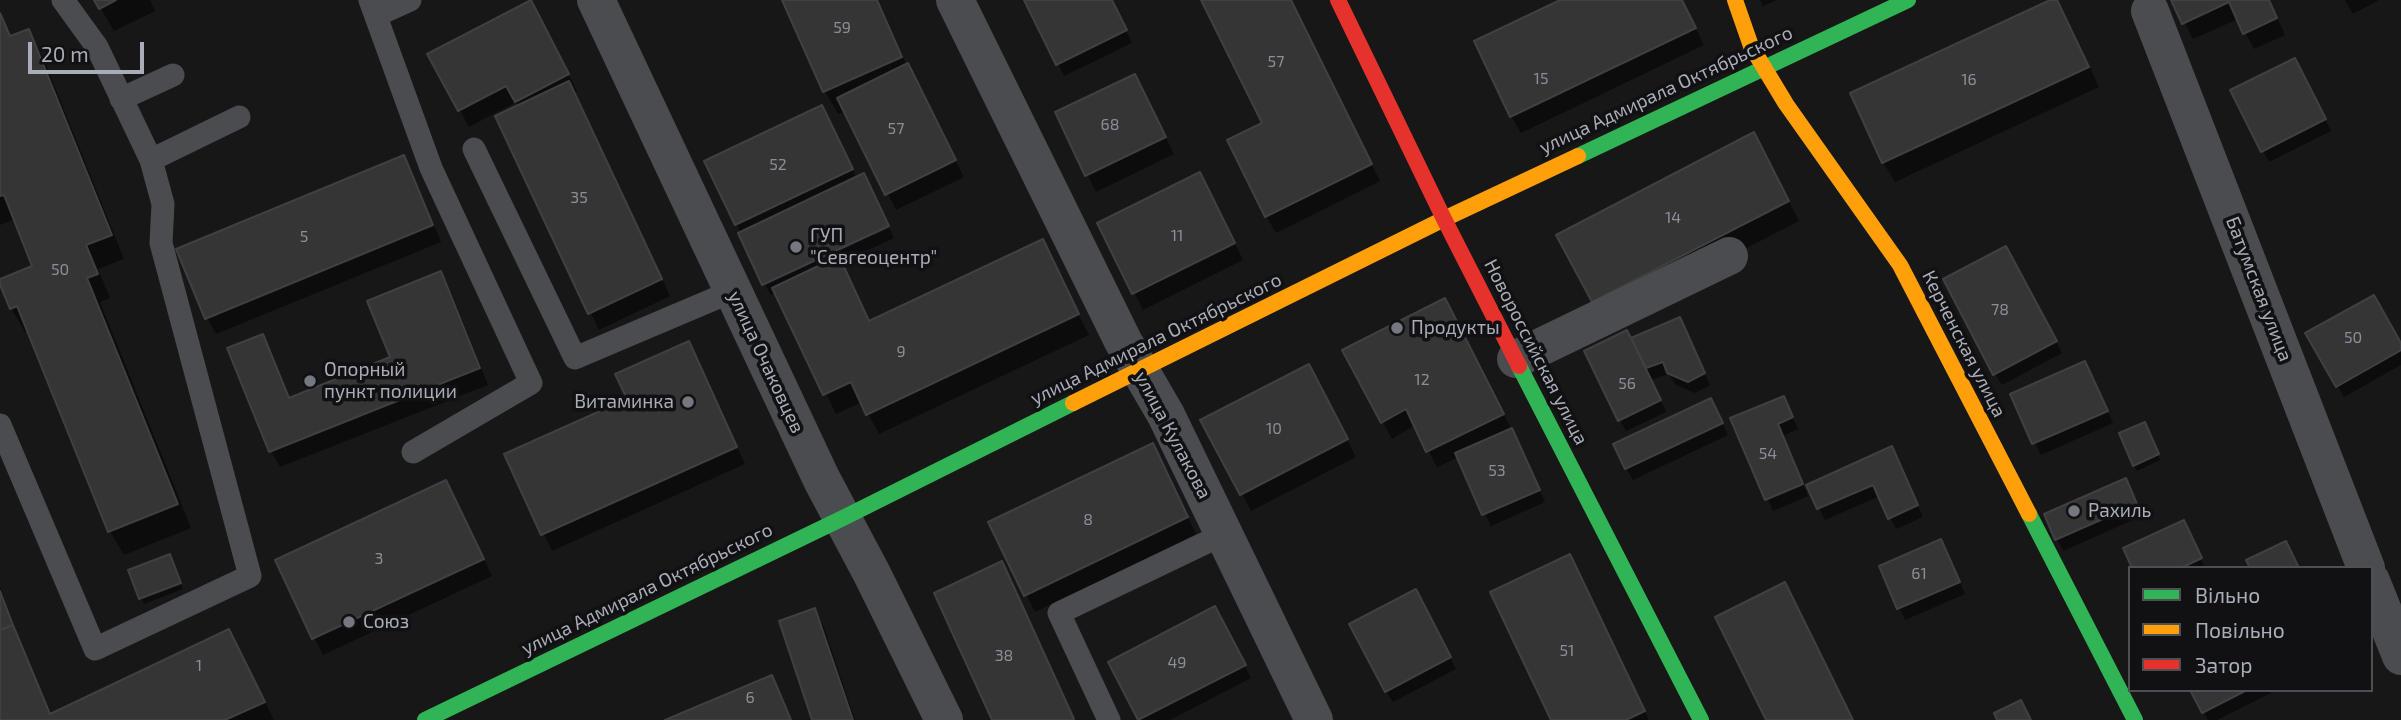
<!DOCTYPE html>
<meta charset="utf-8">
<style>
body{margin:0}
#map{position:relative;width:2401px;height:720px;overflow:hidden;background:#171717;font-family:"Exo 2",sans-serif}
canvas{display:block}
.legend{position:absolute;left:2128px;top:566px;width:245px;height:126px;box-sizing:border-box;background:#111113;border:2px solid #4d4f55;margin:0;padding:9px 12px;list-style:none;font-size:21px;color:#a8adb8}
.legend li{display:flex;align-items:center;gap:14px;height:35px}
.legend b{width:35px;border:2px solid #4d4f55}
.scale{position:absolute;left:28px;top:42px;width:116px;height:32px;box-sizing:border-box;border:4px solid #a8adb8;border-top:0;padding-left:9px;font-size:21px;line-height:24px;white-space:nowrap;color:#a8adb8;-webkit-text-stroke:5px #111113;paint-order:stroke}
</style>
<div id="map">
<canvas width="2401" height="720"></canvas>
<ul class="legend">
<li><b style="height:9px;background:#30b455"></b>Вільно</li>
<li><b style="height:9px;background:#ff9f0a"></b>Повільно</li>
<li><b style="height:9px;background:#e5322d"></b>Затор</li>
</ul>
<div class="scale">20 m</div>
</div>
<script>
const g = document.querySelector('canvas').getContext('2d');
g.lineJoin = 'round';
function fillPath(path, color) {
  g.fillStyle = color;
  g.fill(path, 'evenodd');
}
function strokePath(path, color, width, dash) {
  g.strokeStyle = color;
  g.lineWidth = width;
  g.lineCap = dash ? 'butt' : 'round';
  g.setLineDash(dash || []);
  g.stroke(path);
}
function drawText(font, color, halo, rows, align = 'center') {
  g.font = font + ' "Exo 2",sans-serif';
  g.lineWidth = 7;
  g.setLineDash([]);
  g.textBaseline = 'middle';
  g.strokeStyle = halo;
  g.fillStyle = color;
  for (const [text, x, y, turn = 0] of rows) {
    g.save();
    g.translate(x, y);
    g.rotate((+turn || 0) * Math.PI / 180);
    g.textAlign = isNaN(turn) ? turn : align;
    if (halo) g.strokeText(text, 0, 0);
    g.fillText(text, 0, 0);
    g.restore();
  }
}
fillPath(new Path2D(`
 M96,0h54l5,11 -41,20z
 M784,0h94l29,66 57,111 -68,33 -50,-99 -8,3 -13,-23z
 M1026,0h85l21,43 -68,33z
 M1203,0h88l89,181 -104,52 -10,-17 -2,-92z
 M1564,0h118l22,45 -183,88 -10,-17z
 M1760,0h17l-14,6z
 M2054,0l13,19 32,68 -204,95 -12,-20z
 M2173,0h96l16,35 -31,14 -16,-30 -45,20z
 M2345,0h34l-26,14z
 M0,15l12,22 16,-6 14,24 82,204 -26,10 12,29 -10,4 91,226 -67,27 -14,-24 -81,-200 -4,1 -14,-24 24,-41 -20,-48 -15,6z
 M539,19l38,72 -3,2 96,203 -71,34 -102,-213 22,-10 -3,-5 -47,25 -39,-73z
 M2301,71l30,60 -62,31 -6,-11z
 M1144,93l30,61 -78,38 -39,-79z
 M831,124l26,55 -116,54 -34,-71z
 M1765,155l34,66 -194,100 -12,-20z
 M403,158l10,16 28,68 -225,92 -9,-16z
 M1209,191l34,69 -100,50 -43,-86z
 M889,228l5,10 -54,25 30,60 172,-82 47,94 -210,99 -17,-32 -26,12 -59,-121 -6,2 -6,-10z
 M2012,259l50,94 -60,32 -7,-11z
 M440,273l10,17 38,95 -208,82 -9,-16 -9,-115 10,16 18,47 102,-41z
 M1454,316l64,126 27,60 -54,24 -32,-69 -22,10 -22,-42 -23,14 -48,-88z
 M1679,320l31,65 -15,8 -19,-8 -7,-11 -18,6 15,32 -40,19 -6,-11 11,-80z
 M2308,334l93,12v19l-57,32z
 M688,343l57,121 -193,87 -46,-96 123,-55z
 M2091,374l22,49 -72,32 -29,-60z
 M1318,382l38,75 -105,54 -48,-91z
 M1784,398l14,31 -15,7 25,60 -35,15 -40,-92z
 M1717,411l11,24 -95,45 -7,-12z
 M2148,430l12,30 -23,11 -3,-6z
 M1898,460l25,57 -27,12 -16,-33 -55,24 -17,-34z
 M1161,462l35,72 -161,78 -44,-89z
 M446,482l46,94 -169,79 -46,-94z
 M2132,492l10,24 -79,35 -6,-12z
 M2190,534l15,34h-71z
 M1947,553l18,41 -60,26 -24,-53z
 M172,562l11,27 -39,15 -3,-6z
 M1002,564l9,16 64,140h-81z
 M1576,568l73,152h-96z
 M0,587l21,57 31,71 188,-64 34,69h-274z
 M1422,603l34,66 -63,33 -7,-11z
 M814,611l10,16 31,93h-41z
 M1221,620l30,58 -81,42h-30l-30,-58z
 M772,677l20,43h-122z
 M2192,690h77l2,3 -54,27h-9z`), '#0007');
const building = new Path2D(`
 M94,0h22l-17,9z
 M531,0l38,74 -54,28 -9,-16 -48,25 -31,-57z
 M782,0h95l25,57 -79,35z
 M1024,0h88l15,30 -71,35z
 M1201,0h90l81,164 -107,53 -38,-77 35,-17z
 M1560,0h122l14,28 -186,89 -36,-76z
 M2050,0h7l32,67 -207,96 -32,-70z
 M2171,0h98l8,18 -34,16 -14,-32 -47,22z
 M0,13l10,23 19,-7 83,206 -26,10 12,29 -11,4 91,226 -70,28 -91,-226 -7,3 -10,-24v-6l32,-13 -28,-71 -4,1z
 M2295,58l31,61 -65,33 -31,-62z
 M908,63l48,97 -71,35 -48,-97z
 M1135,74l31,63 -81,39 -30,-64z
 M569,81l93,198 -74,35 -93,-198z
 M822,105l31,64 -118,56 -31,-64z
 M1754,132l35,69 -197,101 -36,-67z
 M404,155l29,70 -228,94 -29,-70z
 M1200,172l35,71 -103,51 -35,-71z
 M864,173l25,53 -127,59 -24,-52z
 M1043,239l36,75 -213,101 -15,-33 -28,13 -51,-107 67,-32 30,65z
 M2006,246l51,95 -64,34 -50,-96z
 M441,271l39,97 -211,84 -42,-104 36,-14 26,64 101,-41 -23,-56z
 M2374,295l27,48v7l-65,37 -31,-54z
 M1445,298l59,116 -78,38 -20,-43 -25,14 -39,-73z
 M1680,317l25,56 -17,9 -21,-9 -4,-11 -17,6 -15,-30z
 M1627,330l34,70 -43,21 -34,-70z
 M689,341l48,106 -196,88 -37,-81 123,-55 -12,-25z
 M2085,361l23,50 -76,33 -22,-50z
 M1309,364l39,75 -108,56 -40,-75z
 M1784,396l9,21 -15,7 25,60 -38,16 -35,-82z
 M1711,398l12,25 -98,46 -12,-25z
 M2145,422l14,32 -26,12 -14,-33z
 M1512,428l28,62 -58,25 -27,-62z
 M1153,443l35,74 -164,79 -36,-74z
 M1892,446l26,59 -30,14 -15,-34 -56,24 -11,-24z
 M2126,478l11,26 -82,36 -11,-26z
 M446,480l38,79 -172,80 -37,-79z
 M2184,520l18,38 -21,10h-49l-9,-20z
 M1941,539l19,43 -63,27 -18,-43z
 M2286,541l13,27h-49l-4,-8z
 M170,554l11,29 -42,16 -11,-29z
 M1570,554l75,157 -19,9h-75l-61,-128z
 M1002,561l72,158 -3,1h-79l-58,-127z
 M1785,582l68,138h-87l-51,-103z
 M1416,589l35,68 -66,35 -36,-68z
 M0,591l13,34 -13,5z
 M1215,606l31,59 -108,55 -30,-58z
 M815,608l38,112h-41l-33,-99z
 M13,625l37,89 179,-85 36,73 -40,18h-225v-90z
 M772,675l19,45h-126z
 M2190,690h57l-45,23z
 M2021,700l10,20h-34l-3,-7z`);
fillPath(building, '#353536');
strokePath(building, '#3f4043', 2);
strokePath(new Path2D(`
 M370,0l61,168 100,215 -118,69
 M377,15l33,-15
 M121,99l52,-24
 M474,149l101,209 158,-67
 M151,160l88,-43
 M0,425l95,224 155,-73 -89,-333 2,-39 -12,-44 -54,-113 -34,-47
 M1109,720l-50,-107 165,-79`), '#4b4c50', 23);
strokePath(new Path2D(`
 M596,0l226,480 50,94 72,146
 M955,0l168,341 43,74 148,305
 M2150,11l216,557
 M1516,359l213,-103
 M2371,581l30,75`), '#4b4c50', 38);
strokePath(new Path2D(`
 M1578,156l330,-156
 M1519,366l182,354
 M2029,514l106,206
 M425,720l418,-202 230,-115`), '#30b455', 16);
strokePath(new Path2D(`
 M1735,0l16,46 35,58 114,161 129,249
 M1073,403l371,-184 134,-63`), '#ff9f0a', 16);
strokePath(new Path2D(`
 M1338,0l106,219 75,147`), '#e5322d', 16);
for (const [x, y, r, color] of [
 [796,247,7,"#757880"],
 [1397,328,7,"#757880"],
 [310,381,7,"#757880"],
 [688,402,7,"#757880"],
 [2074,511,7,"#757880"],
 [349,622,7,"#757880"]
]) {
  const dot = new Path2D();
  dot.arc(x, y, r, 0, 2 * Math.PI);
  g.fillStyle = color;
  g.fill(dot);
  strokePath(dot, '#111113', 2.5);
}
drawText('16px', '#8b8f98', null, [
 ["59",842,28],
 ["57",1276,62],
 ["15",1541,79],
 ["16",1969,80],
 ["68",1110,125],
 ["57",896,129],
 ["52",778,165],
 ["35",579,198],
 ["14",1673,218],
 ["11",1177,236],
 ["5",304,237],
 ["50",60,270],
 ["78",2000,310],
 ["50",2353,338],
 ["9",901,352],
 ["12",1422,380],
 ["56",1627,384],
 ["10",1274,429],
 ["54",1768,454],
 ["53",1497,471],
 ["8",1088,520],
 ["3",379,559],
 ["61",1919,574],
 ["51",1567,651],
 ["38",1004,656],
 ["49",1177,663],
 ["1",199,666],
 ["6",750,698]
]);
drawText('19px', '#a8adb8', '#111113', [
 ["улица Адмирала Октябрьского",1666,90,-25],
 ["Батумская улица",2259,289,69],
 ["улица Адмирала Октябрьского",1156,339,-26],
 ["Керченская улица",1964,344,63],
 ["Новороссийская улица",1536,352,63],
 ["улица Очаковцев",766,362,65],
 ["улица Кулакова",1173,435,62],
 ["улица Адмирала Октябрьского",647,589,-26]
]);
drawText('19px', '#a8adb8', '#111113', [
 ["ГУП",810,236],
 ["\"Севгеоцентр\"",810,258],
 ["Продукты",1411,328],
 ["Опорный",324,370],
 ["пункт полиции",324,392],
 ["Витаминка",674,402,"right"],
 ["Рахиль",2088,511],
 ["Союз",363,622]
], 'left');
</script>
